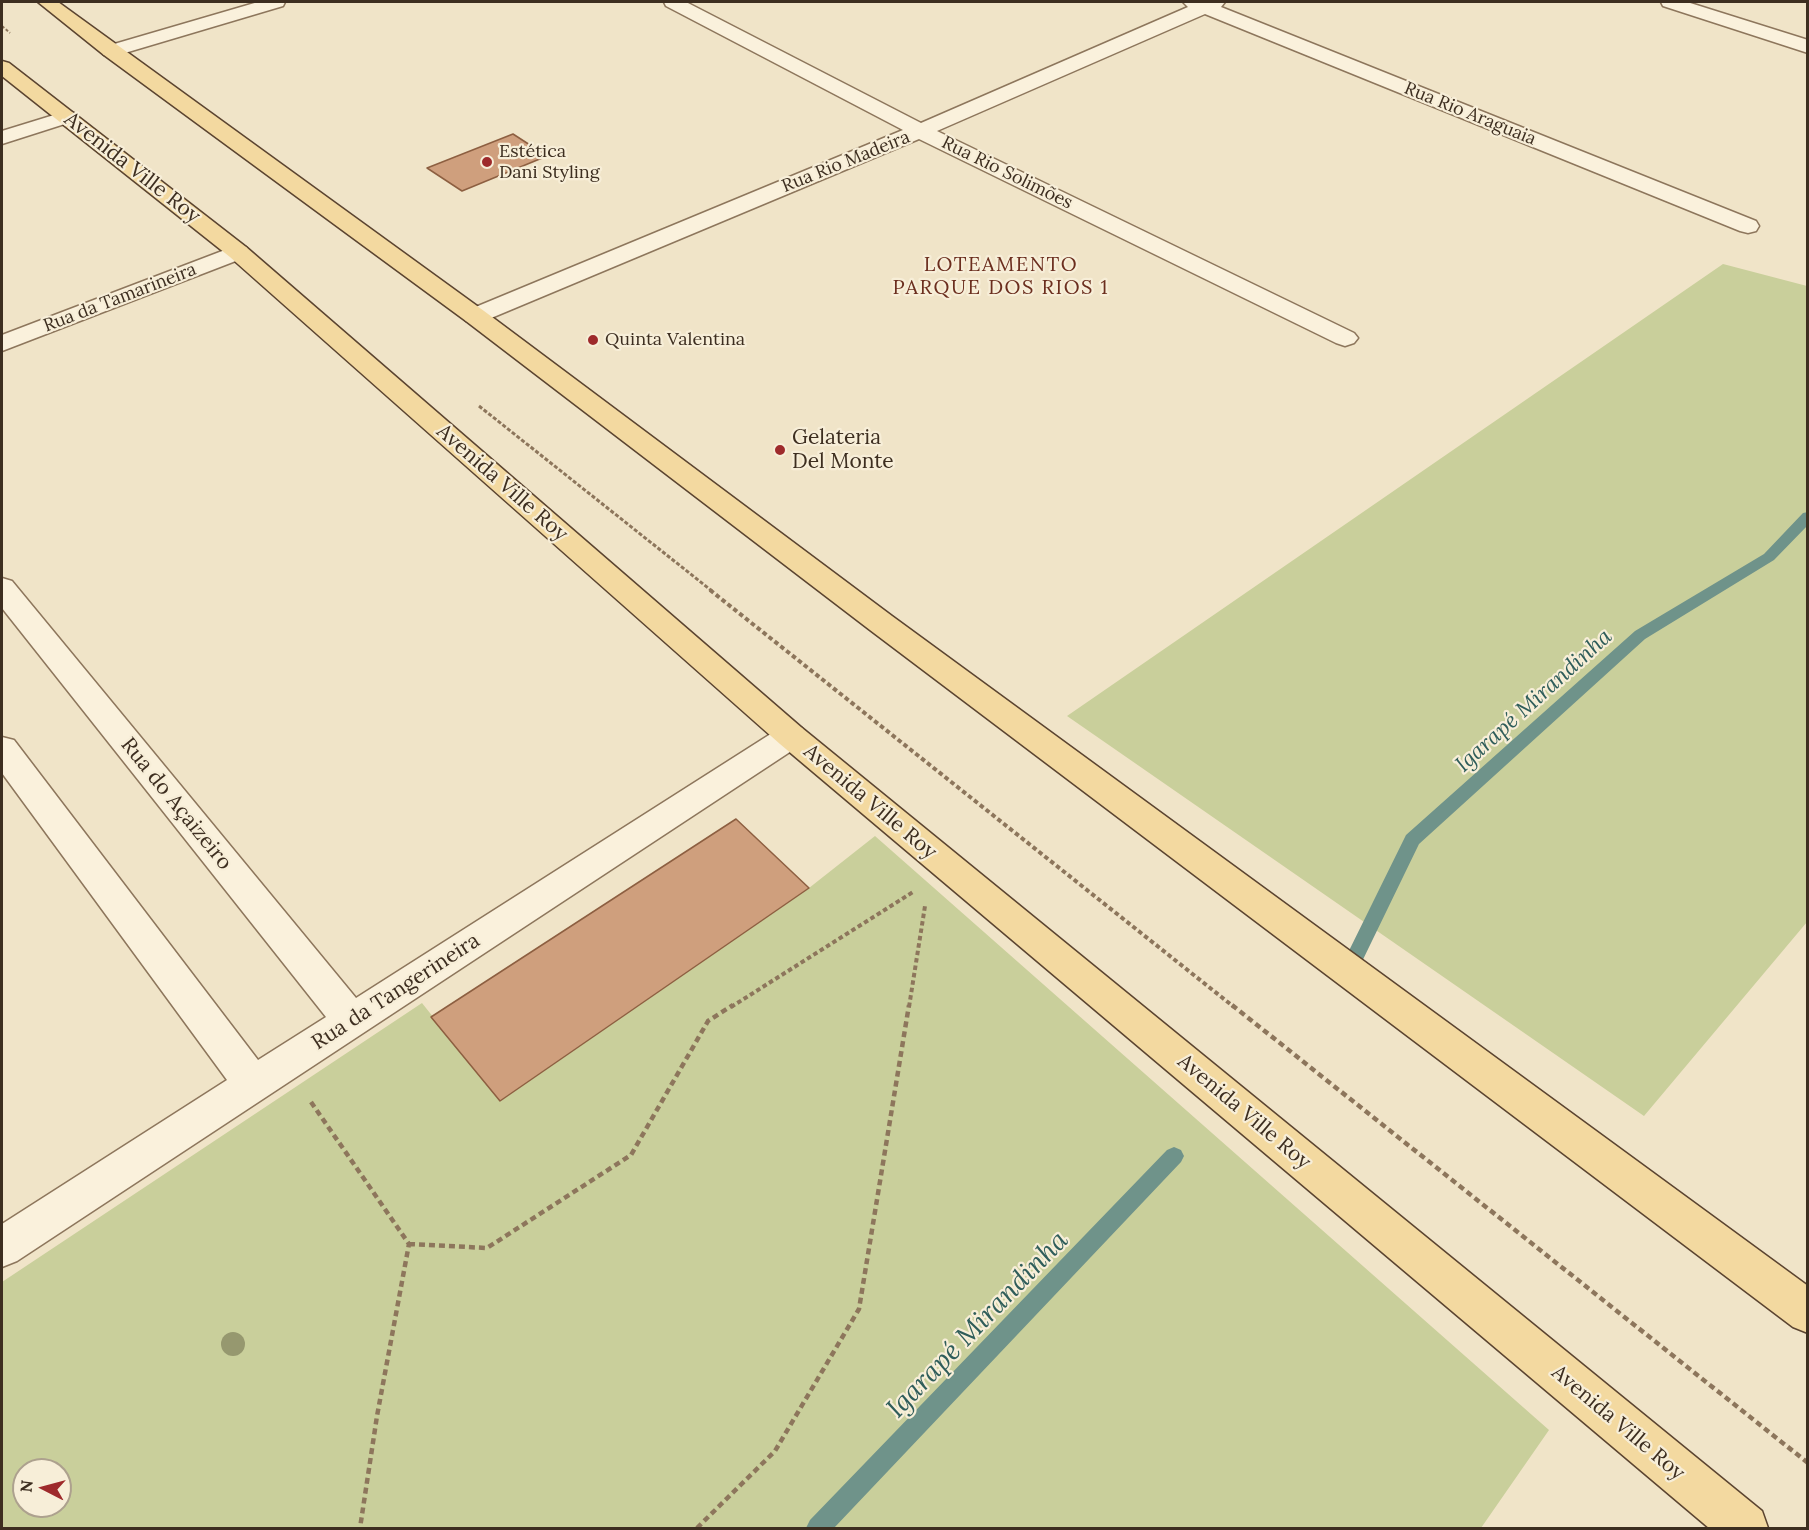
<!DOCTYPE html>
<meta charset="utf-8">
<style>
body{margin:0}
#map{position:relative;width:1809px;height:1530px;overflow:hidden;background:#f0e4c8;font-family:Lora,serif}
canvas{display:block}
.frame{position:absolute;inset:0;border:3px solid #3d2e20;pointer-events:none}
.north{position:absolute;left:12px;top:1458px;width:60px;height:60px;box-sizing:border-box;background:#f7eed8;border:2px solid #ada18e;border-radius:50%;rotate:276deg;font-size:16px;font-weight:700;line-height:24px;text-align:center;color:#3d2e20}
.north::after{content:'';display:block;margin:auto;width:21px;height:27px;background:#9e2a2b;clip-path:polygon(50% 0,100% 100%,50% 72%,0 100%)}
</style>
<div id="map">
<canvas width="1809" height="1530"></canvas>
<div class="frame"></div>
<div class="north">N</div>
</div>
<script>
const g = document.querySelector('canvas').getContext('2d');
g.lineJoin = 'round';
function fillPath(path, color) {
  g.fillStyle = color;
  g.fill(path, 'evenodd');
}
function strokePath(path, color, width, dash) {
  g.strokeStyle = color;
  g.lineWidth = width;
  g.lineCap = dash ? 'butt' : 'round';
  g.setLineDash(dash || []);
  g.stroke(path);
}
function drawText(font, color, halo, rows, align = 'center') {
  g.font = font + ' Lora,serif';
  g.lineWidth = 4.5;
  g.setLineDash([]);
  g.textBaseline = 'middle';
  g.strokeStyle = halo;
  g.fillStyle = color;
  for (const [text, x, y, turn = 0] of rows) {
    g.save();
    g.translate(x, y);
    g.rotate((+turn || 0) * Math.PI / 180);
    g.textAlign = isNaN(turn) ? turn : align;
    if (halo) g.strokeText(text, 0, 0);
    g.fillText(text, 0, 0);
    g.restore();
  }
}
fillPath(new Path2D(`
 M1723,264l84,22v636l-163,194 -577,-400z
 M875,836l674,594 -68,98h-1479v-246l420,-279 78,98 309,-213zM24,1470h36v36h-36z`), '#c9cf9b');
fillPath(new Path2D(`
 M1808,512v13l-34,35 -129,79 -226,205 -64,132 -7,3 -7,-3 -2,-5 67,-136 229,-204 129,-77 39,-41z
 M1174,1147l7,3 3,6 -3,6 -347,366h-28l4,-8 357,-370z`), '#6f938a');
const building = new Path2D(`
 M513,134l34,22 -85,35 -35,-23z
 M736,819l73,69 -309,213 -69,-84z`);
fillPath(building, '#cf9f7d');
strokePath(building, '#8d5f41', 1.5);
const minor = new Path2D(`
 M258,2h27l-2,4 -165,49h-14l-3,-4 3,-4z
 M664,2h22l235,121 267,-116 -5,-5h42l-4,5 535,214 3,5 -3,5 -8,2 -8,-2 -535,-217 -268,117 417,202 4,5 -4,5 -9,3 -9,-3 -417,-204 -435,182 -9,2 -9,-2 -3,-5 3,-5 437,-181 -237,-124z
 M1661,2h26l121,38v13l-145,-47z
 M67,111l7,2 3,4 -3,4 -72,23v-13z
 M238,245l8,2 4,5 -4,5 -244,94v-16z
 M2,578l10,3 344,417 424,-270 11,-4 11,4 5,8 -5,8 -785,517 -15,6v-43l225,-144 -225,-307v-36l12,3 244,320 68,-43 -324,-409z`);
const major = new Path2D(`
 M38,2h20l426,309 408,305 916,670v47l-15,-6 -923,-697 -404,-309 -362,-266z
 M2,61l7,2 237,184 556,481 960,783 6,17h-59l-929,-784 -550,-487 -228,-181z`);
strokePath(minor, '#8d765c', 3);
strokePath(major, '#5b4430', 3);
strokePath(new Path2D(`
 M2,26l8,7`), '#8d765c', 2, [3, 2]);
strokePath(new Path2D(`
 M479,406l233,185`), '#8d765c', 3, [4, 2]);
strokePath(new Path2D(`
 M710,590l524,417
 M731,1007l182,-115
 M909,1007l16,-101`), '#8d765c', 4, [4.5, 3]);
strokePath(new Path2D(`
 M1232,1005l576,458
 M311,1102l98,142 -32,172 -17,112
 M409,1244l78,4 144,-93 77,-134 25,-16
 M697,1528l78,-77 84,-142 50,-304`), '#8d765c', 4.5, [6, 4]);
fillPath(minor, '#faf1dc');
fillPath(major, '#f3d9a0');
g.fillStyle = '#96986f';
for (const [x, y] of [
 [233,1344]
]) {
  g.beginPath();
  g.arc(x, y, 12, 0, 2 * Math.PI);
  g.fill();
}
for (const [x, y, r, color] of [
 [487,162,6,"#9e2a2b"],
 [593,340,6,"#9e2a2b"],
 [780,450,6,"#9e2a2b"]
]) {
  const dot = new Path2D();
  dot.arc(x, y, r, 0, 2 * Math.PI);
  g.fillStyle = color;
  g.fill(dot);
  strokePath(dot, '#f7eed8', 2);
}
drawText('18px', '#3d2e20', '#f7eed8', [
 ["Rua Rio Araguaia",1470,114,22],
 ["Rua Rio Madeira",846,162,-22],
 ["Rua Rio Solimões",1007,173,26],
 ["Rua da Tamarineira",120,298,-21]
]);
drawText('18px', '#3d2e20', '#f7eed8', [
 ["Estética",499,152],
 ["Dani Styling",499,173],
 ["Quinta Valentina",605,340]
], 'left');
g.letterSpacing = '1.5px';
drawText('20px', '#6b2e1e', '#f7eed8', [
 ["LOTEAMENTO",1001,265],
 ["PARQUE DOS RIOS 1",1001,288]
]);
g.letterSpacing = '0px';
drawText('21px', '#3d2e20', '#f7eed8', [
 ["Avenida Ville Roy",132,168,38],
 ["Avenida Ville Roy",502,483,41],
 ["Avenida Ville Roy",870,802,40],
 ["Rua do Açaizeiro",176,804,51],
 ["Rua da Tangerineira",396,992,-33],
 ["Avenida Ville Roy",1244,1112,40],
 ["Avenida Ville Roy",1618,1423,40]
]);
drawText('21px', '#3d2e20', '#f7eed8', [
 ["Gelateria",792,438],
 ["Del Monte",792,462]
], 'left');
drawText('italic 22px', '#2f5d5a', '#f7eed8', [
 ["Igarapé Mirandinha",1534,701,-42]
]);
drawText('italic 27px', '#2f5d5a', '#f7eed8', [
 ["Igarapé Mirandinha",978,1325,-46]
]);
</script>
